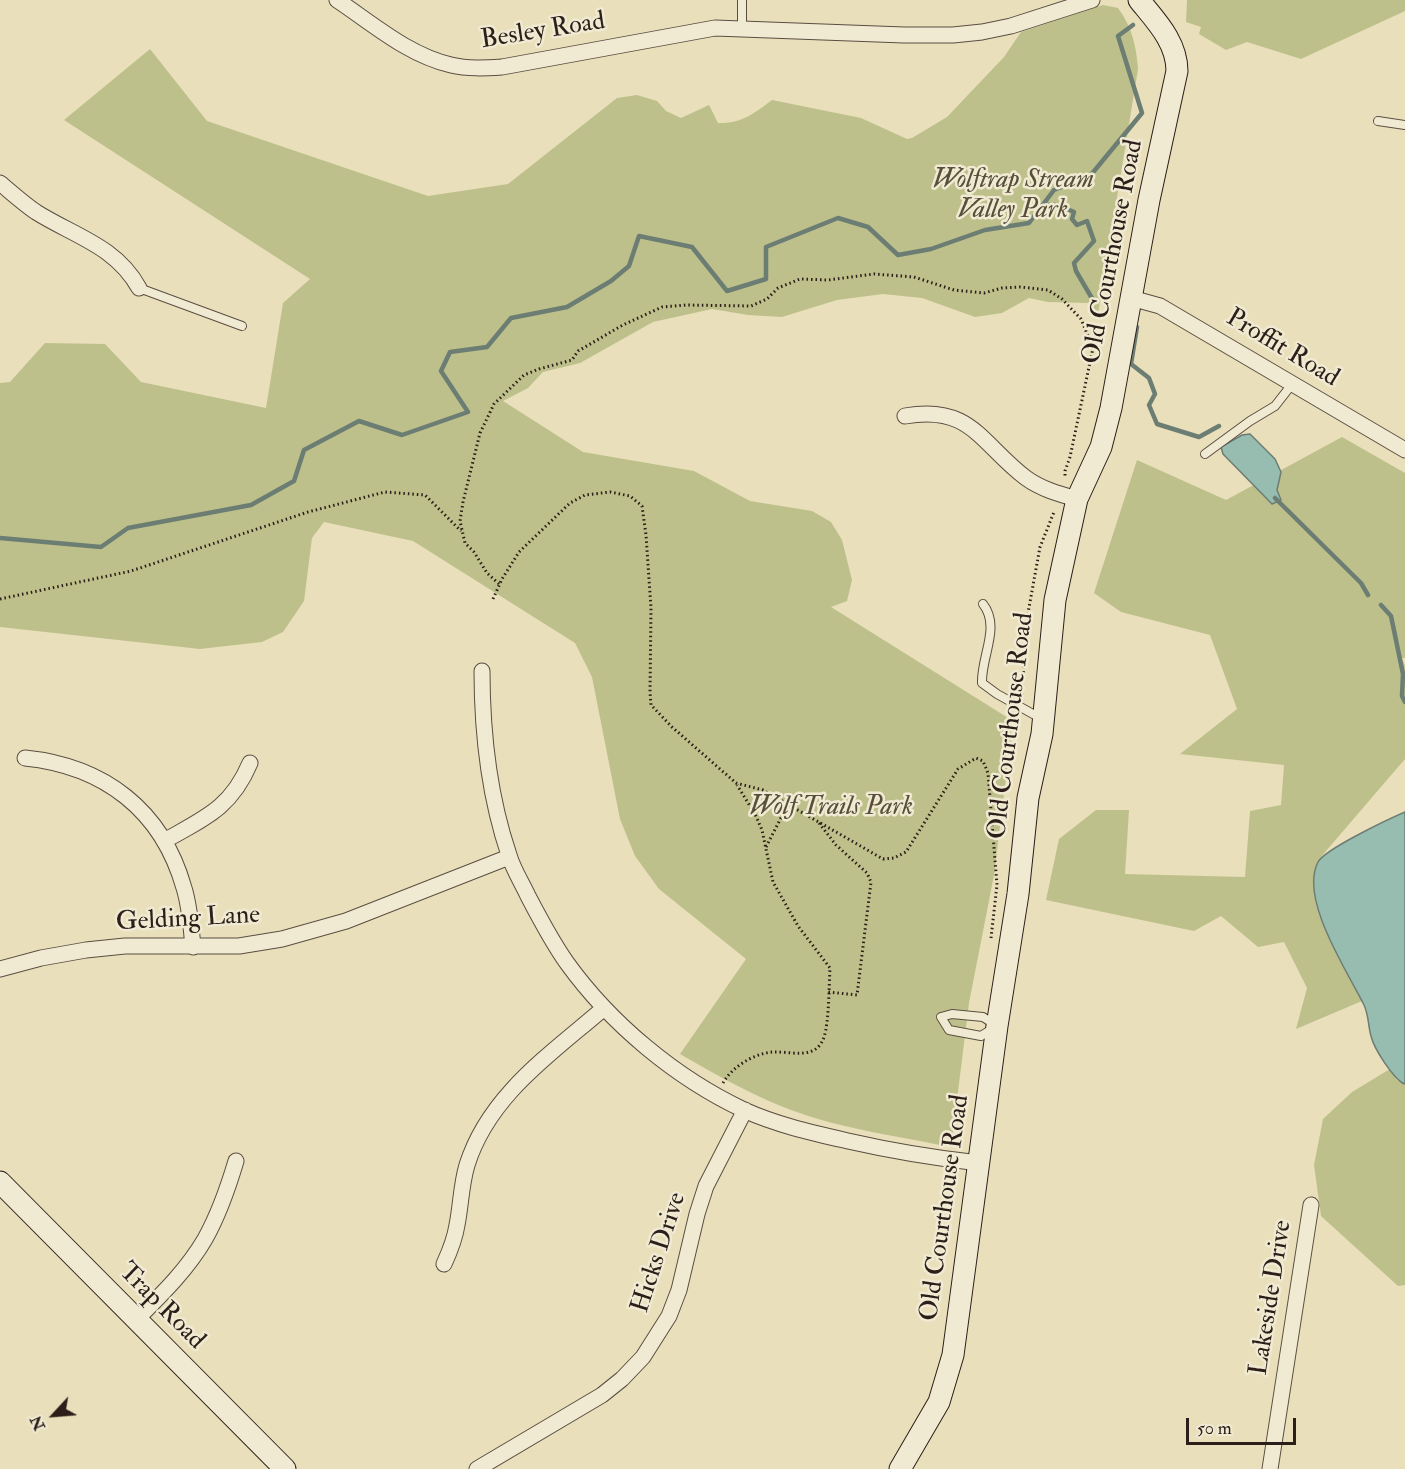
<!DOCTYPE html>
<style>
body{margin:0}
#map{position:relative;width:1405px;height:1469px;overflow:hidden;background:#e9dfbb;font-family:"IM FELL Double Pica",serif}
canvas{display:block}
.north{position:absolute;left:24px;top:1385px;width:60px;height:60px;-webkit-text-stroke:4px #f1ead3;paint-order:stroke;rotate:244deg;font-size:16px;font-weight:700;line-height:24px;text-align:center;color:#2c1e18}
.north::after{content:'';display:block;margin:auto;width:21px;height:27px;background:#2c1e18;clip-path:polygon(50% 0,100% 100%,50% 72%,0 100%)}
.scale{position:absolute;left:1186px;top:1418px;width:110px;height:27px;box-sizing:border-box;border:3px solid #2c1e18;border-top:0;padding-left:8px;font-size:18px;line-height:21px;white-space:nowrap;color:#2c1e18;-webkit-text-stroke:4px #f1ead3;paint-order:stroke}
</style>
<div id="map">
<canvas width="1405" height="1469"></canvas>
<div class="north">N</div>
<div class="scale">50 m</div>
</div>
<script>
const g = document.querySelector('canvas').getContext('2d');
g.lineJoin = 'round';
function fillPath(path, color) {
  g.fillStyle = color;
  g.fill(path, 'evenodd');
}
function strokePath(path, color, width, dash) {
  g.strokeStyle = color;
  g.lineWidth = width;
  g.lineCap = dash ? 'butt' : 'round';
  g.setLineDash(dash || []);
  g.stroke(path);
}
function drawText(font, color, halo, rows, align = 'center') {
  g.font = font + ' "IM FELL Double Pica",serif';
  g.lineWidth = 5;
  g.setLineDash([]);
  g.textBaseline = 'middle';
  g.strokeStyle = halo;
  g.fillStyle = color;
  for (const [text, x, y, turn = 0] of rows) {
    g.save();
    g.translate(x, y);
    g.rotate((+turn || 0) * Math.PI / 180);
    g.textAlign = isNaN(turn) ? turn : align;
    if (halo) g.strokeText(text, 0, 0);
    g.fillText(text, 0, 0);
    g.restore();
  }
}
fillPath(new Path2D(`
 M1187,0h218v11l-104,48 -54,-17 -21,8 -27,-16 2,-7 -15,-5z
 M1103,5l15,3c14,19 18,37 20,61l-40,245 -9,-11 -41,-1 -19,-4 -27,15 -27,4 -53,-19 -39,-4 -46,6 -55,17 -34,-2 -36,-6 -59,13 -73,41 -37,9 -15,16 -25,13 80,51 111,19 56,30 62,10 19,11 11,18 10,40 -5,21 -16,6 182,114 -19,154 -25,128 -16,129 -4,8 -9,5c-50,-10 -101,-17 -149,-35 -39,-15 -75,-35 -111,-56l66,-95 -87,-70 -24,-33 -15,-37 -28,-142 -17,-34 -162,-102 -89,-19 -12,16 -8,63 -21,31 -21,10 -62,7 -200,-22v-244l10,-1 35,-39 60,1 36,38 125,26 17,-105 27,-24 -246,-159 86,-71 57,72 221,75 80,-12 109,-86 20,-3 20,6 9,10 15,7 28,-13 9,18c23,1 37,-10 54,-23l89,18 46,21 5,-1 35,-21 57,-60 17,-25z
 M1342,437l63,36v185h-3l3,8v93l-85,99c-6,13 -7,27 -5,41 3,24 34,81 47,102l-66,28 11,-41 -23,-46 -26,5 -37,-31 -27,15 -148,-31 13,-61 37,-29h33l-4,64 120,3 5,-66 31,-6 3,-40 -104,-11 57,-45 -27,-74 -89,-23 -27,-19 43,-133 89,40z
 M1390,1069l7,11 8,4v201l-7,1 -77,-70 -7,-51 9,-46 29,-27z`), '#bec08b');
const water = new Path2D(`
 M1250,434l25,25 6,13 -4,18 4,10 -9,4 -49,-50 -2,-7 21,-12z
 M1405,812v270l-1,2c-11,-6 -30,-35 -33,-48 -3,-10 -2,-20 -7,-31 -17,-34 -65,-106 -46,-143 7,-13 71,-43 87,-50z`);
fillPath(water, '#97bdb0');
strokePath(water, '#6c7d73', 1.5);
strokePath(new Path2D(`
 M1042,205h16l16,7 -2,7 5,6 10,-4 7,20 -20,22 2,8 17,29
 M1137,327l-6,37 18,14 6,16 -6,11 8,19 42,13 20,-11
 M1275,498l86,85 7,12
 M0,538l101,9 27,-19 123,-23 43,-24 10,-31 55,-29 43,14 66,-23 -27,-41 9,-19 37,-5 24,-29 56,-11 44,-26 18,-15 10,-30 53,11 35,44 39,-12v-32l72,-29 30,9 30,28 33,-6 54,-19 44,-7 25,-33 36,-14 52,-63 -24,-77 15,-11
 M1381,605l10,11 12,58 -1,22 3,6`), '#6c7d73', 4.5);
const lane = new Path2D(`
 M742,28v-28
 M1378,121l27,4
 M139,288l103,38
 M1205,454l45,-33 25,-15 18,-23
 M983,604c18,23 -2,52 -1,79l15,11 45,25
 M952,1014l31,3 14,9 -16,10 -32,-6 -8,-13z`);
const street = new Path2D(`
 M337,0c36,24 71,55 114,65 17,4 34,3 51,2l213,-39 189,7h49l29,-3 29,-6 81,-26
 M0,183c12,10 23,20 36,29 38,24 80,34 103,76
 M1131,298l29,8 245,144
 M905,416c66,-12 76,28 121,62 15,11 33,16 51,21
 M482,671c0,62 7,125 27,184 4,14 13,28 19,41 12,23 24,46 39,67 44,61 109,115 177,147 33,15 69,23 104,31 44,10 86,17 131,22
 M25,758c79,8 137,52 159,130 6,19 7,39 9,59
 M164,841c41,-23 67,-33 86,-78
 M0,969l41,-11 45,-8 39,-4h114l43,-7 64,-18 163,-64
 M444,1264c6,-13 11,-26 13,-39 4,-20 4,-40 10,-60 22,-70 84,-111 137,-157
 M136,1320c25,-25 51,-50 69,-81 14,-25 23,-51 31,-78
 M477,1469l125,-74 20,-16 21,-22 26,-41 10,-26 18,-76 9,-28 39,-76
 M1270,1469l41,-264`);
const secondary = new Path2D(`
 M0,1182l285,287
 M900,1469l39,-67 14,-47 44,-329 21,-132 10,-96 14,-64 13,-134 22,-101 24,-52 10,-39 38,-208 28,-129c0,-29 -21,-50 -38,-71`);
strokePath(lane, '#5b4e41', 10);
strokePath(street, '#5b4e41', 17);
strokePath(secondary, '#2c1e18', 23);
strokePath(new Path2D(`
 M499,584l-12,-11 -13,-21 -9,-9 -5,-22 3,-19 17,-69 14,-29 30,-29 15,-6 33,-9 6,-9 45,-26 39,-18 24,-2 65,1 16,-7 11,-11 22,-9 28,1 46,-6 40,3 40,13 30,3 18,-5 18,-1 28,3 14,9 19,20 12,29 -23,109 -5,14v7
 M0,599l131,-28 177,-59 77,-20 40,3 36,36
 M493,599l9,-20 17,-27 51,-49 15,-8 25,-3 20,4 12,10 4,29 5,73 -1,84 1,13 21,22 64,56 27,7 120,69 11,-1 12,-6 52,-83 18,-11 7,3 5,12 9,112 -6,53
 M1022,695l4,-71 14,-77 14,-35
 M819,823l17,22 31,28 4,9 -14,113 -29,-3
 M766,847l22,-43
 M723,1083c9,-16 30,-29 49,-31 19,-1 44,9 52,-15 5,-14 5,-52 6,-69l-32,-42 -25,-44 -11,-52 -7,-16 -18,-29`), '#2c1e18', 3, [1.5, 3]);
strokePath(lane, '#f1ead3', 8);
strokePath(street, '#f1ead3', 15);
strokePath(secondary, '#f1ead3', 21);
drawText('26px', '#2c1e18', '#f1ead3', [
 ["Besley Road",543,32,-9],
 ["Old Courthouse Road",1114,252,-79],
 ["Proffit Road",1282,349,31],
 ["Old Courthouse Road",1012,726,-83],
 ["Gelding Lane",188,920,-3],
 ["Old Courthouse Road",946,1208,-82],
 ["Hicks Drive",660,1253,-72],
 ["Lakeside Drive",1272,1298,-81],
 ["Trap Road",161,1307,45]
]);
drawText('italic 26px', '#584f3a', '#f1ead3', [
 ["Wolftrap Stream",1013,181],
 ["Valley Park",1013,211],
 ["Wolf Trails Park",831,808]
]);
</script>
